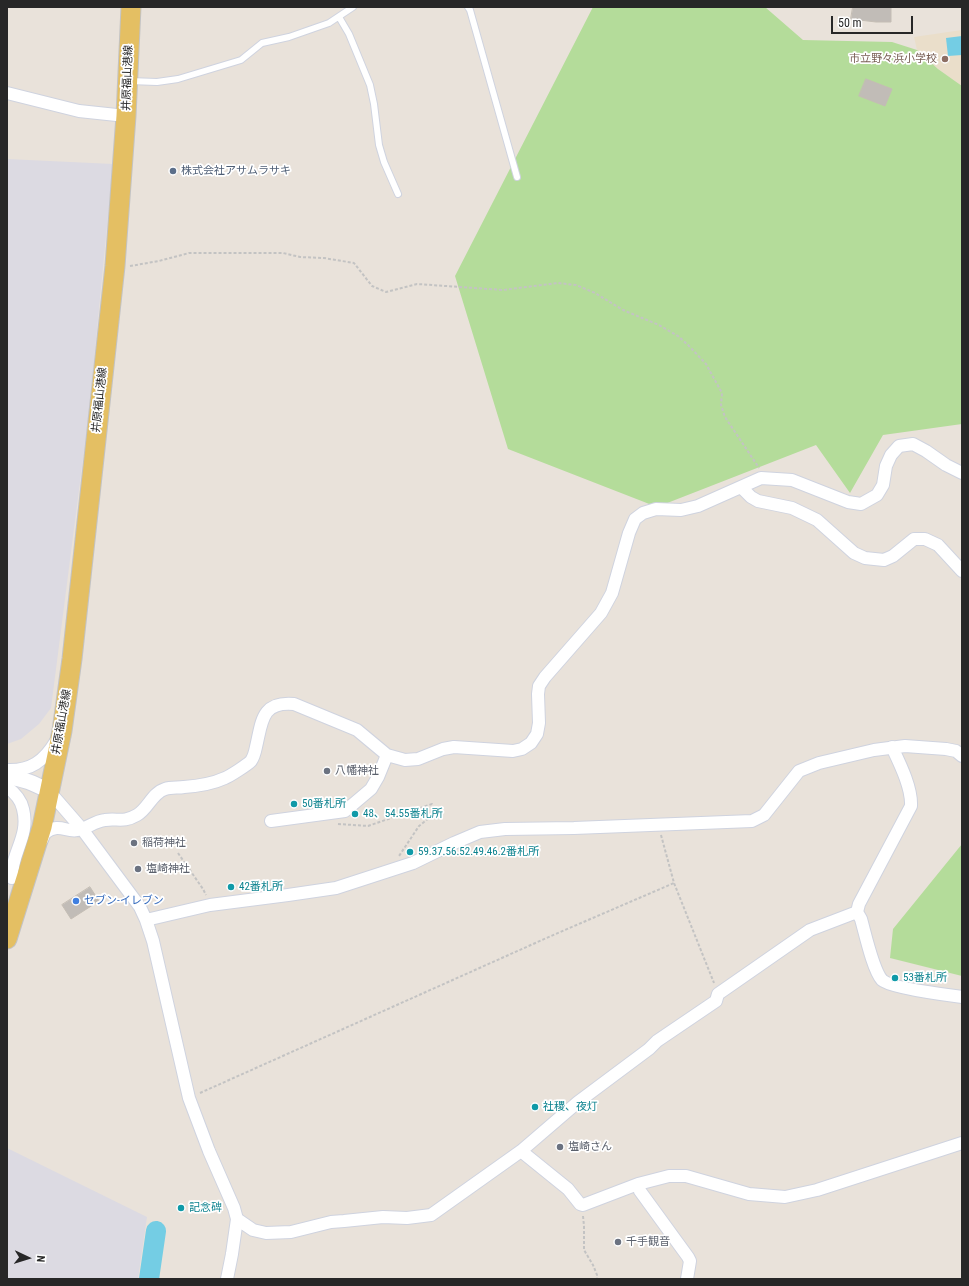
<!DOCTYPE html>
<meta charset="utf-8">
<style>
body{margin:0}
#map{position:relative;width:969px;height:1286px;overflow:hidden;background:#e9e2da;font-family:"Roboto Condensed",sans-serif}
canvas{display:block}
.frame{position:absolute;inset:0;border:8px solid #272727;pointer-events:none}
.north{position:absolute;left:8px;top:1238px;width:40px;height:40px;-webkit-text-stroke:3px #fff;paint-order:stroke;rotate:94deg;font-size:11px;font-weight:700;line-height:16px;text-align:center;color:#272727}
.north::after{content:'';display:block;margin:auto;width:14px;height:18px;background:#272727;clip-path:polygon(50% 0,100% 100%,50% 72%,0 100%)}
.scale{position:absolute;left:831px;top:16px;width:82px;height:18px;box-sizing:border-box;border:2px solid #272727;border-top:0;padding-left:5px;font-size:12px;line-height:14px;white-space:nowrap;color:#272727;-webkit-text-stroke:3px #fff;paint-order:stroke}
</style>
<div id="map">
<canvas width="969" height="1286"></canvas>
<div class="frame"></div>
<div class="north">N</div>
<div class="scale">50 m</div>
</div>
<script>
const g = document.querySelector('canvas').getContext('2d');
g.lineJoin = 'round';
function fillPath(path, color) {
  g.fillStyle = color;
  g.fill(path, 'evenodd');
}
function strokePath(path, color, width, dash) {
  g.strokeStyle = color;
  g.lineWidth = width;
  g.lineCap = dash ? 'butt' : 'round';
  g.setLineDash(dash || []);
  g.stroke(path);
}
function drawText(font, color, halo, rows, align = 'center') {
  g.font = font + ' "Roboto Condensed","Noto Sans JP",sans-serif';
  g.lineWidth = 3.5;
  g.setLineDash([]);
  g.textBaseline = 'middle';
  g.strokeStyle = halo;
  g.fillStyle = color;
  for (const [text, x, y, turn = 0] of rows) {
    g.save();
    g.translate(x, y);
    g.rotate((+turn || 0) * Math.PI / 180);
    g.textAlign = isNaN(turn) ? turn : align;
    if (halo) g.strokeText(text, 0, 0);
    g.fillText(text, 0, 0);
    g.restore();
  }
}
fillPath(new Path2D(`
 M7,159l106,5 -24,248 -38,296 -12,16 -18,15 -14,5z
 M7,1148l140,69 -9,62h-131z`), '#dcdae2');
fillPath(new Path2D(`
 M962,30v56l-24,-17 -21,-19 -3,-13z`), '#eadeca');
fillPath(new Path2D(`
 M593,7h172l38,33 89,2 25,8 21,19 24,17v338l-79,11 -33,58 -34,-48 -159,62 -149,-58 -53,-173z
 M962,844v132l-72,-18 3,-29z`), '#b4dc9a');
fillPath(new Path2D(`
 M962,36v19l-14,1 -2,-18z`), '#74cde4');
strokePath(new Path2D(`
 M149,1279l7,-48`), '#74cde4', 20);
const building = new Path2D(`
 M853,7h38v15h-15l-25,-3z
 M866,79l26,10 -7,17 -26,-10z
 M90,887l9,14 -28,18 -9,-14z`);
fillPath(building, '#c1bcb7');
strokePath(building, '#c4bdb4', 1);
const service = new Path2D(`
 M468,7l2,3 47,167
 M339,17l10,17 21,51 4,19 5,41 5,17 14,32
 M129,81l28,1 21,-3 63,-19 21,-17 27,-6 40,-14 24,-16`);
const minor = new Path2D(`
 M7,93l72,18 47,5
 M742,488l9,9 7,4 34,7 25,12 37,33 11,5 19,2 9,-4 21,-17h11l13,6 24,26
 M7,770c24,1 37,-9 49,-29
 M7,787c8,6 14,12 16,22 7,28 -12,43 -11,69
 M49,791l33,38 58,78 6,13 7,21 36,157 20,53 25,57 3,11 16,11 13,3 25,-1 40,-10 13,-1 39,-4 24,1 24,-3 90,-64 47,38 12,15 3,1 55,-21 31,-8h17l63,18 36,3 32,-7 145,-47
 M271,821l74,-10 26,-22 7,-12 9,-22
 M42,840l3,-7c16,-12 22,2 37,-4 8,-3 14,-8 23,-9 13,-2 18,3 32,-5 11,-6 15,-22 28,-26 6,-2 13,-1 19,-2 14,-1 28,-3 41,-9 5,-2 22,-13 26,-17 2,-3 4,-9 5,-14 6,-25 5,-46 38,-43l63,26 30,25 18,5 13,-1 25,-10 11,-2 59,4 9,-2 9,-6 6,-9 2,-11 -1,-29 1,-8 6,-9 56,-64 11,-20 17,-60 6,-14 8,-6 13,-4 25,1 17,-4 63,-28 31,2 56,22 13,2 16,-9 6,-10 3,-19 5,-11 8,-9 14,-2 13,7 20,14 16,8
 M857,912l2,-8 52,-98c1,-18 -11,-42 -19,-59
 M146,920l64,-15 78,-10 48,-7 77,-25 41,-20 26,-11 25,-3 69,-1 178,-7 12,-6 35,-44 20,-8 55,-13 31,-4 41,3 10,2 6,5
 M521,1151l57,-49 71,-53 8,-8 59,-40 2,-7 92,-64 47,-18 4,7c4,14 12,51 21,61 8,8 65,15 80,17
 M638,1184l2,7 48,66 2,4 -3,18
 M227,1279l5,-25 5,-35`);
const tertiary = new Path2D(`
 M7,777c16,1 28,7 42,14`);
const primary = new Path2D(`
 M7,939l35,-112 20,-96 10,-72 43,-393 11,-150 5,-109`);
strokePath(service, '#cfd3df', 8);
strokePath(minor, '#cfd3df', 14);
strokePath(tertiary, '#cfd3df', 17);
strokePath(primary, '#c3c3c3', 21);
strokePath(new Path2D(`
 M130,266l29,-5 30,-8h94l17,4 24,1 30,5 18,23 14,6 31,-8 86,6 55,-7 18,2 19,8 28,17 36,15 19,11 10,9 18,19 16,29 -1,12 4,12 34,51
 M338,824l30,2 64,-22 2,10 -15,12 -20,30
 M661,835l13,48 40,100
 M178,853l25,36 3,6
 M200,1093l351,-157 123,-53
 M583,1216l1,10v24l9,15 4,10v4`), '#c3c3c3', 2, [3, 2]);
strokePath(service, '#fff', 6);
strokePath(minor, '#fff', 12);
strokePath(tertiary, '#fff', 15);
strokePath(primary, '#e4bf63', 19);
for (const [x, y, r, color] of [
 [945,59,4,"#8d6e63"],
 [173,171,4,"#5c6f8a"],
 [327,771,4,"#6b7280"],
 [294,804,4,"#0f9aa8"],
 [355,814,4,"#0f9aa8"],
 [134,843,4,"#6b7280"],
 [410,852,4,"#0f9aa8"],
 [138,869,4,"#6b7280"],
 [231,887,4,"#0f9aa8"],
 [76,901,4,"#3f7fe0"],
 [895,978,4,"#0f9aa8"],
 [535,1107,4,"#0f9aa8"],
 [560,1147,4,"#6b7280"],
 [181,1208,4,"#0f9aa8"],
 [618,1242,4,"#6b7280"]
]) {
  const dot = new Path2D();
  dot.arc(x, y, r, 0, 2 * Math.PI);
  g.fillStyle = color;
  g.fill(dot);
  strokePath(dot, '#fff', 1.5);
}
drawText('11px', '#785e54', '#fff', [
 ["市立野々浜小学校",937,59]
], 'right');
drawText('11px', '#272727', '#fff', [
 ["井原福山港線",128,78,-88],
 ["井原福山港線",100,400,-84],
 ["井原福山港線",62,722,-80]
]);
drawText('11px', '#4e5e75', '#fff', [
 ["株式会社アサムラサキ",181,171]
], 'left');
drawText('11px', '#5b616d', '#fff', [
 ["八幡神社",335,771],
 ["稲荷神社",142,843],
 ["塩崎神社",146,869],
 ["塩崎さん",568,1147],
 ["千手観音",626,1242]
], 'left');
drawText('11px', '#0d838f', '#fff', [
 ["50番札所",302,804],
 ["48、54.55番札所",363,814],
 ["59.37.56.52.49.46.2番札所",418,852],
 ["42番札所",239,887],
 ["53番札所",903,978],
 ["社稷、夜灯",543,1107],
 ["記念碑",189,1208]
], 'left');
drawText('11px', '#366cbe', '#fff', [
 ["セブン-イレブン",84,901]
], 'left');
</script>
